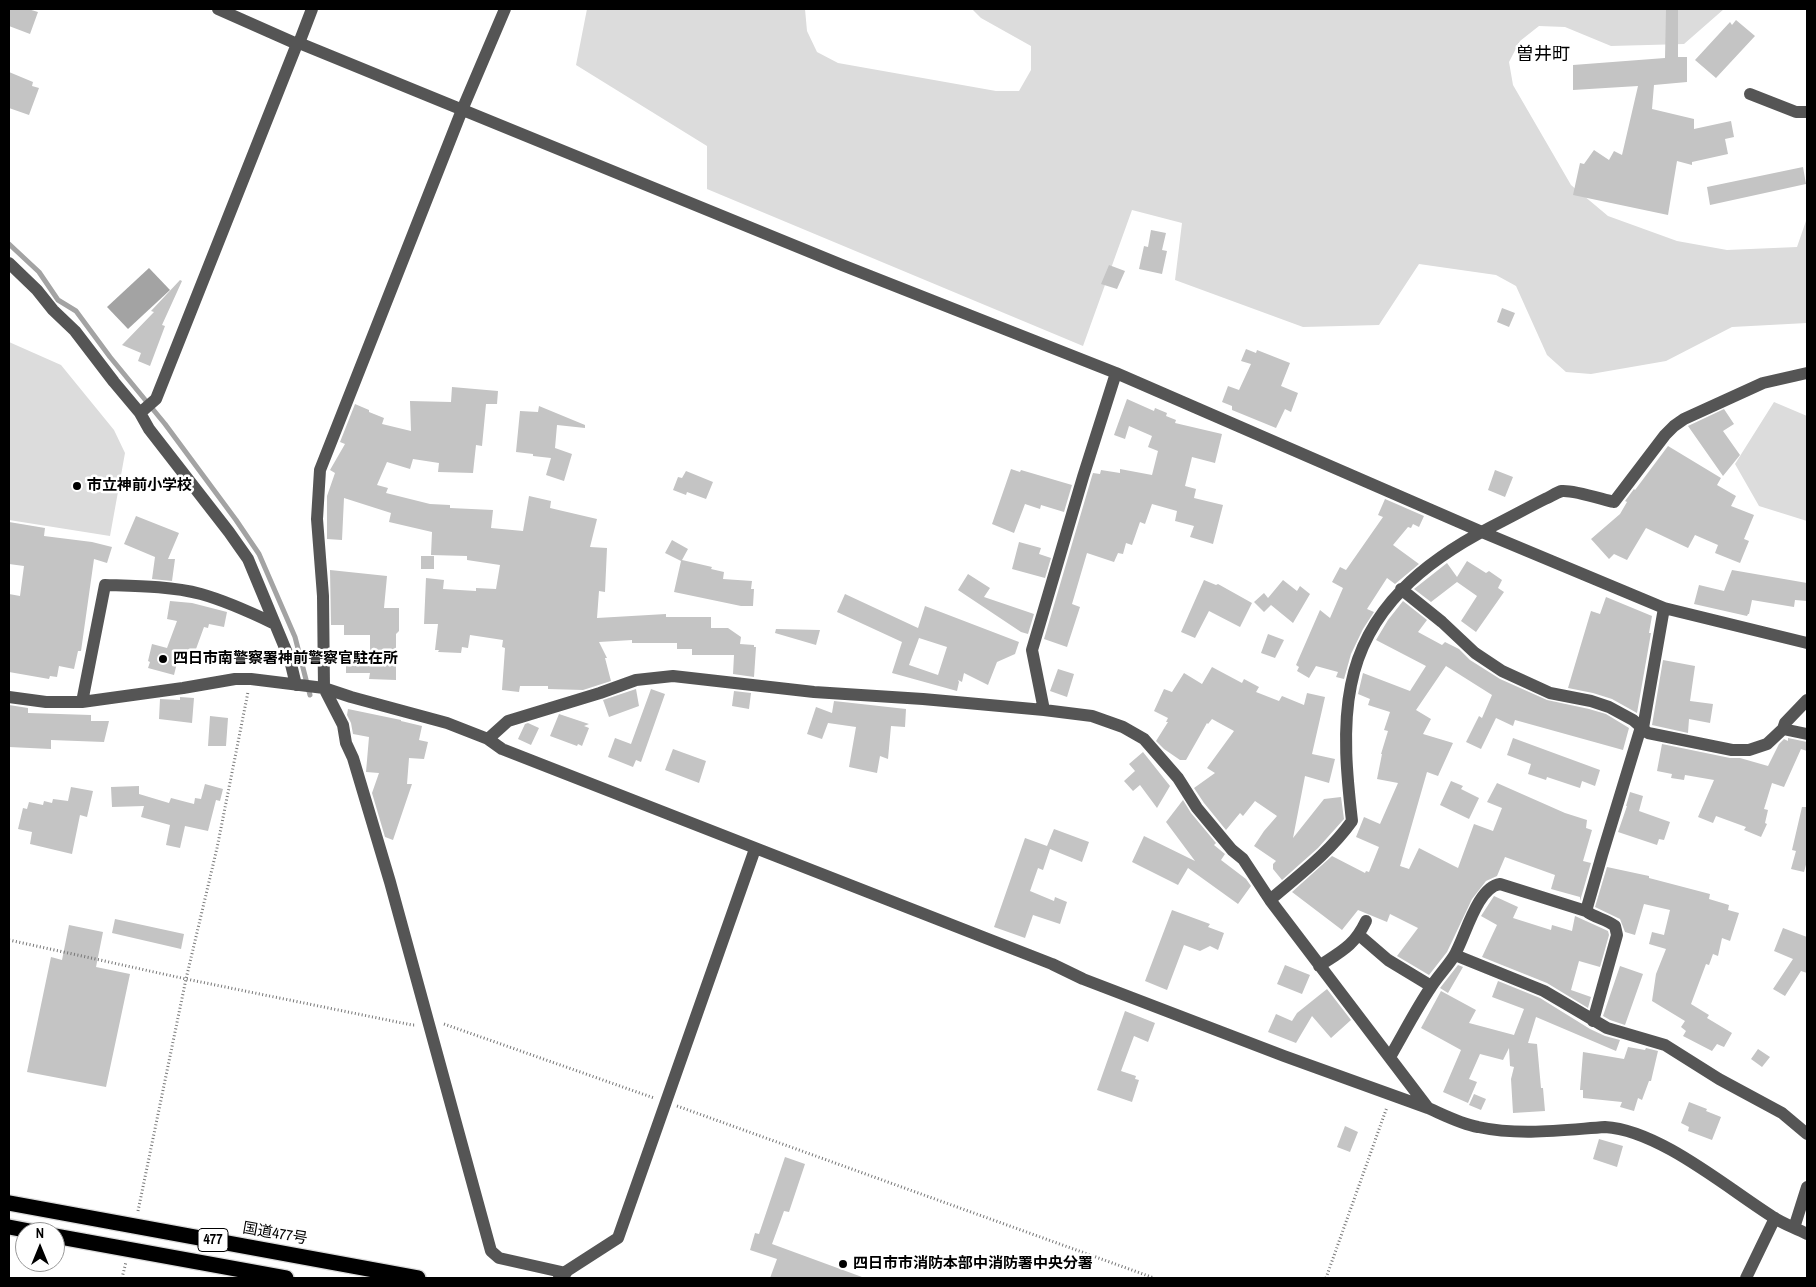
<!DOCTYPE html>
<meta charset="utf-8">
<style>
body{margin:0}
#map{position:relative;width:1816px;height:1287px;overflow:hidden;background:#fff;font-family:"Archivo Narrow",sans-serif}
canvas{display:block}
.frame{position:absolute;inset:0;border:10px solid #000;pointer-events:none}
.north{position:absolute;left:15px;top:1222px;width:50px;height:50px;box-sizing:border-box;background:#fff;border:1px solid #999;border-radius:50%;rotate:0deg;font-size:14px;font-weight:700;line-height:20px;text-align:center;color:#000}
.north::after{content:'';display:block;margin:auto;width:18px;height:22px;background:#000;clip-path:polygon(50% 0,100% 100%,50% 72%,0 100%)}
</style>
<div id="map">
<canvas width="1816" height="1287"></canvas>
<div class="frame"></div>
<div class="north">N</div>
</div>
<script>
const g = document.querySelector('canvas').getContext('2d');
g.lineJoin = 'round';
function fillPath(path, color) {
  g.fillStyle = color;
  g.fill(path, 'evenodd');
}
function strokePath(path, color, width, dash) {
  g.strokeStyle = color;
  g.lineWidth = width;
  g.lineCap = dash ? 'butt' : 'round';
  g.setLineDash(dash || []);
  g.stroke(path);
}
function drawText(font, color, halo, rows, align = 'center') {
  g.font = font + ' "Archivo Narrow","Noto Sans JP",sans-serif';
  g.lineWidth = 5;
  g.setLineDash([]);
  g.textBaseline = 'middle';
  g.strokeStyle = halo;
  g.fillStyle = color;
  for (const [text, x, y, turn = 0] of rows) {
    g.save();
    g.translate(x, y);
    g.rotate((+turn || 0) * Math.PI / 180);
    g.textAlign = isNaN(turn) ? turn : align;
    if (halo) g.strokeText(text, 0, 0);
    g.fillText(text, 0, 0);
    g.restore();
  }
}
fillPath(new Path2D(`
 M587,9h218l2,22 10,21 21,11 158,28h23l12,-21v-24l-50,-28 -9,-9h752l-40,35 -73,2 -46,-19 -26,-1 -19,15 -11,21 4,23 58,100 37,31 69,25 50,9 70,-3 10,-29v105l-75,4 -66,34 -75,13 -25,-2 -19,-17 -31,-69 -20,-11 -77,-11 -40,61 -76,2 -128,-47 7,-57 -50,-13 -49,136 -376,-157v-43l-131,-81z
 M9,342l52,23 53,65 11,23 -15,83 -101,-16z
 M1774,402l33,14v105l-48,-15 -24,-42z`), '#dcdcdc');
fillPath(new Path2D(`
 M149,268l21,22 -42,39 -21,-22z`), '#a3a3a3');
strokePath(new Path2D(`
 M9,244l30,28 19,28 18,11 34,46 55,67 71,96 23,34 36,83 15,58`), '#a3a3a3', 5);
fillPath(new Path2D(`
 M9,9h19l10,3 -8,22 -21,-8z
 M1666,9h12v48h9v25l-33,3 -2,24 42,10v10l37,-8 3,16 -9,2 3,15 -36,8v3l-15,-4 -9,54 -95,-20 7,-32 4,1 10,-14 15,10 5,-9 8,4 16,-69 -65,4v-25l92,-7z
 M1736,20l19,16 -39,42 -21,-18 35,-38 2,3z
 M9,72l24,10 -1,4 7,2 -10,27 -20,-7z
 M1803,167l3,17 -96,21 -3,-18z
 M1151,230l15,3 -4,17 5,1 -5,23 -23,-5 5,-23 4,1z
 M1109,265l16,6 -8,18 -16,-5z
 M180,280l2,1 -20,44 3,1 -15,40 -12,-5 3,-8 -19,-8 32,-33 -3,-1z
 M1502,308l13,5 -6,14 -12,-5z
 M1246,349l10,4 1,-3 33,13 -9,23 17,7 -7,19 -6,-3 -9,19 -44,-18v-4l-10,-4 6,-16 11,4 12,-26 -10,-3z
 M452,387l46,4 -1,13h-11l-4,42 -6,-1 -3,28 -35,-1 1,-9 -26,-4 -3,10 -23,-7 -10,23 11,3 -2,5 44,11 20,1v3l43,2 -2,18 32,3 6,-35 22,5 -1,7 47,11 -7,28 17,1 -2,44 -6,-1 -2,27 69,-4v3h45v11h17l13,9 -1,7 14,1v2h2l-2,30 -21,-3 1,-19h-42v-6h-15v-6h-45v-3l-33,2 8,16h-2l6,23 -28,9 -35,-1v-3h-28l-1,6 -17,-2 3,-42 -3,-1 1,-7 -33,-5 -2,13 -6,-1 -1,6 -23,-1 1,-2h-4l3,-26h-14l2,-46 18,2 -1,9 33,2v-3l20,1 4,-24 -33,-5v-4l-36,-1 1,-23 -43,-10 2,-9 -47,-15 -2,42 -15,-1v-43l8,-23 -5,-3 15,-26 -5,-2 15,-38 14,6v2l15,6 -2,6 29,7 -1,-30 41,1z
 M1127,399l27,12 1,-3 12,5 -1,3 10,4 -1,3 47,11 -7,29 -23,-6 -7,29 11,3 -2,9 29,7 -10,39 -23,-7 4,-11 -19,-5 2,-10 -25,-7 -7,20 -5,-2 -8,23 -6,-2 -3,11 -5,-1 -4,9 -27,-9 -15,51 8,3 -13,40 -23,-8 48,-163 1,-3 7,1 1,-4 19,3v-4l32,6 6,-24 -10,-4 4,-11 -23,-10 -4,13 -11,-4z
 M539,406l46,19v3l-28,-3 -2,23 17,6 -8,27 -18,-6 5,-17 -18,-2v-2l-17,-2 4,-41 18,1z
 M1724,409l10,15 -11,7 17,24 -17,21 -35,-50z
 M1668,446l53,32 -4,7 19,11 -5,10 23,9 -10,24 5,2 -9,22 -25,-10 3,-8 -23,-10 -7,13 -42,-20 -19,32 -13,-6 -5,5 -18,-20 29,-25 7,-12 -2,-1 9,-12 1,1z
 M1011,469l9,3 1,-2 51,15 -8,27 -23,-7 -1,4 -15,-5 -11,29 -22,-9z
 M1495,470l18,7 -8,20 -17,-7z
 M686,471l27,11 -7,17 -19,-7 -1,3 -13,-5 5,-13 4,1z
 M1385,499l39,17 -5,11 -6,-3 -2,4 -3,-1 -15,18 26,19 -24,20 -8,-6 -20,31 7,3 -11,17 -12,25 -7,25 -8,-2 2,-5 -22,-6 -7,12 -12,-7 2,-4 -3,-2 24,-55 10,8 13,-30 -11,-6 8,-15 6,3 37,-53 -5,-2z
 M136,516l43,17 -11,26h7l-3,22 -20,-2 3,-22 -31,-13z
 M9,522l36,6 -1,8 48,6 20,5 -5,16 -13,-4 -13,92h-3l-4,18 -15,-3 -2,11 -7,-1 -1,3 -40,-7v-78l11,2 4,-30 -15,-2z
 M672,540l16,9 -6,11 30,7 -1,2 13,3 -1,7 29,2 -1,8h3l-1,17h-12l-67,-14 7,-31 -16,-8z
 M1019,542l22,6 -2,6 12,4 -6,20 -33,-9z
 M421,556h13v13h-13z
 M1467,561l19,12 3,-2 13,9 -4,8 6,4 -28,40 -15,-11 16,-25 -20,-14 -26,20 -17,-13 33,-26 10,14z
 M330,570l57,6 -3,32h15v23l-3,3v46l-27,-1 1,-6h-24v-14h24v-24h-26v-10h-13z
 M1732,570l75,13v18l-12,-1 -1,7 -42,-7 -3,14h-1l-1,2 -53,-12 5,-19 25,6z
 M968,574l22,14 -6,9 50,17 -6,20 -7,-2 -63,-42z
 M1204,580l12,5 2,-1 34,19 -12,24 -31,-16 -14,27 -14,-6z
 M1283,580l14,11 3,-5 10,8 -17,29 -22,-18 -7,7 -10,-10 10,-9 4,5z
 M845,594l73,34 7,-22 94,36 -4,12 -18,8 -9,23 -24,-12 -2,9 -4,-2 1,2 -2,9 -65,-18 10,-31 -65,-30zM919,638l28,9 -9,28 -29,-10z
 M1606,597l46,19 -3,17h2l-14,80 -25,-14 -19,-6 -25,-5 23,-77 9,3z
 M170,601l22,2 35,9 -3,15 -15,-3 -1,4 -4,-1 -12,33 -13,-5 -5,20 -26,-7 2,-6 -2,-1 4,-17 15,4 10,-27 -10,-2z
 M1403,601l24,19 -9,12 24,13 3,-3 14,7 11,11 30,19 47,21 42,9 17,5 23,14 -6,22 -108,-30 -2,6 -17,-8 -15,31 -15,-7 13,-26 3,2 10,-23 -46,-29 -30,44 15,9 -8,15 30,9 -15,33 -11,-4 -27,94 9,3 10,-21 39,20 16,-44 19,7 9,-23 -15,-6 10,-19 68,30 22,7 -1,8 6,2 -9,31 8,2 -11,38v-4l-29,-8 4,-14 -50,-18 -8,19 -11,5 -14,18 -25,53 -18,23 -32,-19 21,-28 -28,-14 -3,8 -29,-12 -16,20 -50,-38 40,-36 33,17 1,-2 3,1 10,-25 -23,-10 8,-20 16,7 18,-41 -21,-4 5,-25h-1l7,-23 -4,-1 6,-18 -22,-7 2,-6 -12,-5 5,-21 47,18 16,-25 -50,-26 12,-20z
 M776,629l44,1 -4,15 -41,-12z
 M1268,634l16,6 -9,18 -14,-5z
 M1663,660l32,6 -5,35 23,3 -3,19 -21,-4 -1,14 -36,-8z
 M1212,667l30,16 2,-4 15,8 -3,5 23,9 3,-5 22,9 3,-12 18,4 -13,57 23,5 -6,24 -24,-7 -12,62 31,-39 17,-2 3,22 -26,29 -36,32 -9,-11v-5l3,-3 -22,-15 10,-15 13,-15 -22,-15 -12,15 -3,-3 -14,17 -22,-27 -10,-15 21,-15 -8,-5 27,-37 -22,-12 -4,5 -1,-1 -21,37h-6l-16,-11 -8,-8 12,-19h-2l2,-4 -14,-7 10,-22 8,3 12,-19 18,11z
 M1058,669l16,5 -7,23 -17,-6z
 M636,689l3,17 -30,11 -6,-17z
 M651,689l14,5 -24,68 -5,-2 -3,7 -25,-10 7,-19 16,6z
 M734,691l17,2 -2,16 -17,-3z
 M180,697l14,1 -2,25 -33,-4 1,-20 20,1z
 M834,701l72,8 -1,18 -14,-1 -3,33 -8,-3 -3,17 -28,-6 7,-40 -28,-4 -6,16 -15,-5 9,-27 16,6z
 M9,705l19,3v5l63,2v6h18l-5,21 -53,-2v9l-42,-2z
 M348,709l53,11v1l21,5 -3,14 9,2 -4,17 -15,-1 -2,26h5l-19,56 -8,-3 -13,-44 7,-20 -13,-1 3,-35 -16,-3 -2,-11 -4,-8z
 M559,714l30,10 -5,2 5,2 -7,18 -4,-2 -1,2 -27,-10z
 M210,716l18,2 -2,28h-18z
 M528,723l11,5 -8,17 -13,-6 7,-15z
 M1513,738l87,32 -5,16 -13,-5 -2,7 -33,-11 -1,3 -18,-6 3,-10 -24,-9z
 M1788,738l19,4v9l-6,-2 -17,38 -12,-4 -8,26 4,1 -3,13 2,1 -6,13 -17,-7 2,-3 -30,-11 -3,7 -15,-6 16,-37 -29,-5 -1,5 -13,-2 1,-4 -15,-3 5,-27 68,14h10l28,8 11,-22 5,-5 4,2z
 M673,749l33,12 -7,22 -34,-13z
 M1143,752l27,34 -13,22 -17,-23 -7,6 -9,-10 11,-10 -6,-7z
 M1451,781l12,5 -2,3 18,9 -10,21 -29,-14z
 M205,784l18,5 -3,12 -4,-1 -8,31 -23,-5 -5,22 -14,-3 4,-20 -29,-8 3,-11 -32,1 -1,-20 28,-1v8l30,9 2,-5 23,6 1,-6 6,1z
 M71,787l22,4 -6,26 -7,-2 -8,39 -42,-10 2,-12 -14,-3 5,-21 4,1 2,-7 14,3 1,-4 8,2 1,-4 15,2z
 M1630,792l13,4 -4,15 31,11 -6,18 -5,-1 -2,6 -39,-13 9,-26h-1z
 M1183,800l8,13 25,30 -2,2 11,9 -4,6 25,19 5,7 -13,18 -50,-36 -10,17 -46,-23 12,-26 51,25 -29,-39z
 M1802,807h5v54l-3,11 -13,-3 5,-18 -4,-1z
 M1054,829l35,13 -7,20 -32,-13 -7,21 -5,-2 -8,23 24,10 1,-4 12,5 -7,22 -27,-9 -8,23 -31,-11 31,-89 22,8z
 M1607,867l42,9v2l61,16 -1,5 20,6 -1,5 11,3 -9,28 -8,-3 -4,18 -5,-2 -4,11 -3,-1 -15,40 18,11 -2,3 25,15 -8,14 -7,-3 -5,7 -29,-15 3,-5 -5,-4 4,-6 -33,-20 4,-27 10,-25 -17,-5 3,-12 12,3 6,-25 -26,-6 -9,31 -10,-3 -5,-13 -25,-12z
 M1494,896l24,11 -5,11 38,12 1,-5 20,6 3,-15 33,15 1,4 -9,32 -21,-6 -8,29 20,7 -3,11 -41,-25 -65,-26 15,-32 -16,-9z
 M1172,910l38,14 -2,3 16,6 -6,17 -8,-4 -10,5 -16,-6 -17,45 -22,-9z
 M115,919l69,15 -3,15 -69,-16z
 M69,925l34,7 -7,35 34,7 -24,113 -79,-15 24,-115 11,3z
 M1783,928l24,9v36l-6,-2 -16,25 -12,-7 20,-30 -19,-8z
 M1285,965l25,10 -8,19 -25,-10z
 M1458,965l5,2 -15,26 -8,-5z
 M1620,966l23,8 -18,51 -15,-5 -7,-4z
 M1498,981l42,17 50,31 15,7 15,4 -4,11 -80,-34 -8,26 9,1 4,44h2l2,23 -32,2 -2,-34 3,-12 -4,-1 -1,-18 -6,12 -23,-6 -11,25 8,3 -9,21 -25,-11 18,-42 -40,-22 20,-37 35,19 -7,13 45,12 10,-26 -32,-12z
 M1327,989l24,31 -20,18 -19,-22 -16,27 -28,-11 8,-18 16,7 5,-8z
 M1125,1011l30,12 -7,19 -14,-6 -13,35 15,5 -1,3 4,1 -7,22 -35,-12z
 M1628,1047l17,3 1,-2 12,3 -7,30h-2l-7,19 -4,-2 -4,13 -14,-4 2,-5 -39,-4v-8h-3l3,-38 41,7z
 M1758,1049l12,8 -8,10 -11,-8z
 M1474,1094l12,5 -5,11 -12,-5z
 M1689,1102l18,7 -1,2 15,6 -9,23 -24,-9 1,-4 -8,-4z
 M1345,1126l13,6 -8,20 -13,-5z
 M1599,1139l24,7 -6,21 -24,-8z
 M785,1157l20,7 -16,48 -5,-1 -12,33 90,33v1h-92l7,-19 -27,-9 5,-17 4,1z`), '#c4c4c4');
const highway = new Path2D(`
 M9,1203l409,75
 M9,1227l26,5
 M55,1236l231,42`);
strokePath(highway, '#dbdbdb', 18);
strokePath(new Path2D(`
 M9,940l177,39 226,46h3
 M444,1024l210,74
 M677,1106l477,172
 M138,1211l48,-232 31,-131 31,-156
 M122,1278l4,-16
 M1326,1278l61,-171`), '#777', 3, [1, 2.5]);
strokePath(new Path2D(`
 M218,9l79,35 2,-1 543,222 274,108 366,159 182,76 143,35
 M505,9l-43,101 -142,360 -3,49 6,77 1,92 19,37 3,18 7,15 37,124 101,369 8,7 67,15
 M299,43l13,-34
 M1750,94l46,18h11
 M9,263l28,27 16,20 22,21 39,51 26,31 9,16 80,103 19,27 42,101 6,25
 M140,413l16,-14 141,-355
 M1401,589l41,33 33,31 27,18 48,22 41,8 18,6 24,13 15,13 84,17h17l18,-6 16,-15 24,5
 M9,697l37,5h36l101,-14 52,-9h16l73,9 27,9 96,26 41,16 14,10 550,215 31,15 201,77 144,52c16,7 33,16 50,19 42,9 85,3 127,0 54,3 122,61 168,90 10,7 23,11 34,17
 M82,702l23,-117c31,1 65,1 96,9 25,7 49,18 72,29
 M1044,710l-12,-60 51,-173 33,-104
 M1643,728l21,-120
 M1783,729l2,-6 22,-23
 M488,739l20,-18 92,-28 36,-13 37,-4 141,16 109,7 121,11 48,6 31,11 21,12 34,39 19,30 35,42 11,9 27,41 158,208
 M1270,900c29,-25 59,-47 82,-79 -5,-44 -10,-92 -1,-136 15,-77 74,-124 140,-158 18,-9 36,-19 54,-28 5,-2 12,-7 17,-8 12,-1 39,8 52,11l51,-67 9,-9 10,-7 79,-36 44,-10
 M1586,911l16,-56 39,-128
 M1359,935l29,25 43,26
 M1455,955l89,36 63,37 58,17 54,34 63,34 25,21
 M1319,966c23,-15 35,-20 47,-45
 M1390,1057c14,-24 26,-48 41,-70 7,-11 16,-20 23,-31 11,-18 23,-69 46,-72l86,27c9,7 20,8 29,15l2,9 -24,86
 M1794,1228l13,-41
 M559,1276l59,-38 137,-389
 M1746,1278l29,-60`), '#555', 12);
strokePath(highway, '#000', 15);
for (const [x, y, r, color] of [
 [77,486,5,"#000"],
 [163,659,5,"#000"],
 [843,1264,5,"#000"]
]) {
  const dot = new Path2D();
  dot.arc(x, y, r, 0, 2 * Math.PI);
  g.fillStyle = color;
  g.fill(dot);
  strokePath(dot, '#fff', 2);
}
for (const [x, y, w] of [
 [213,1240,30]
]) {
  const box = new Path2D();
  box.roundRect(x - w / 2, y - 11.5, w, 23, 4);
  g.fillStyle = '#fff';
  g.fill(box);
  strokePath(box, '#000', 1);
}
drawText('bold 14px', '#000', null, [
 ["477",213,1240]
]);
drawText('bold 15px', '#000', '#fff', [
 ["市立神前小学校",87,486],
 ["四日市南警察署神前警察官駐在所",173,659],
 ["四日市市消防本部中消防署中央分署",853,1264]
], 'left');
drawText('15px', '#000', '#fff', [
 ["国道477号",275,1234,10]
]);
drawText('18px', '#000', '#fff', [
 ["曽井町",1543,55]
]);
</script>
